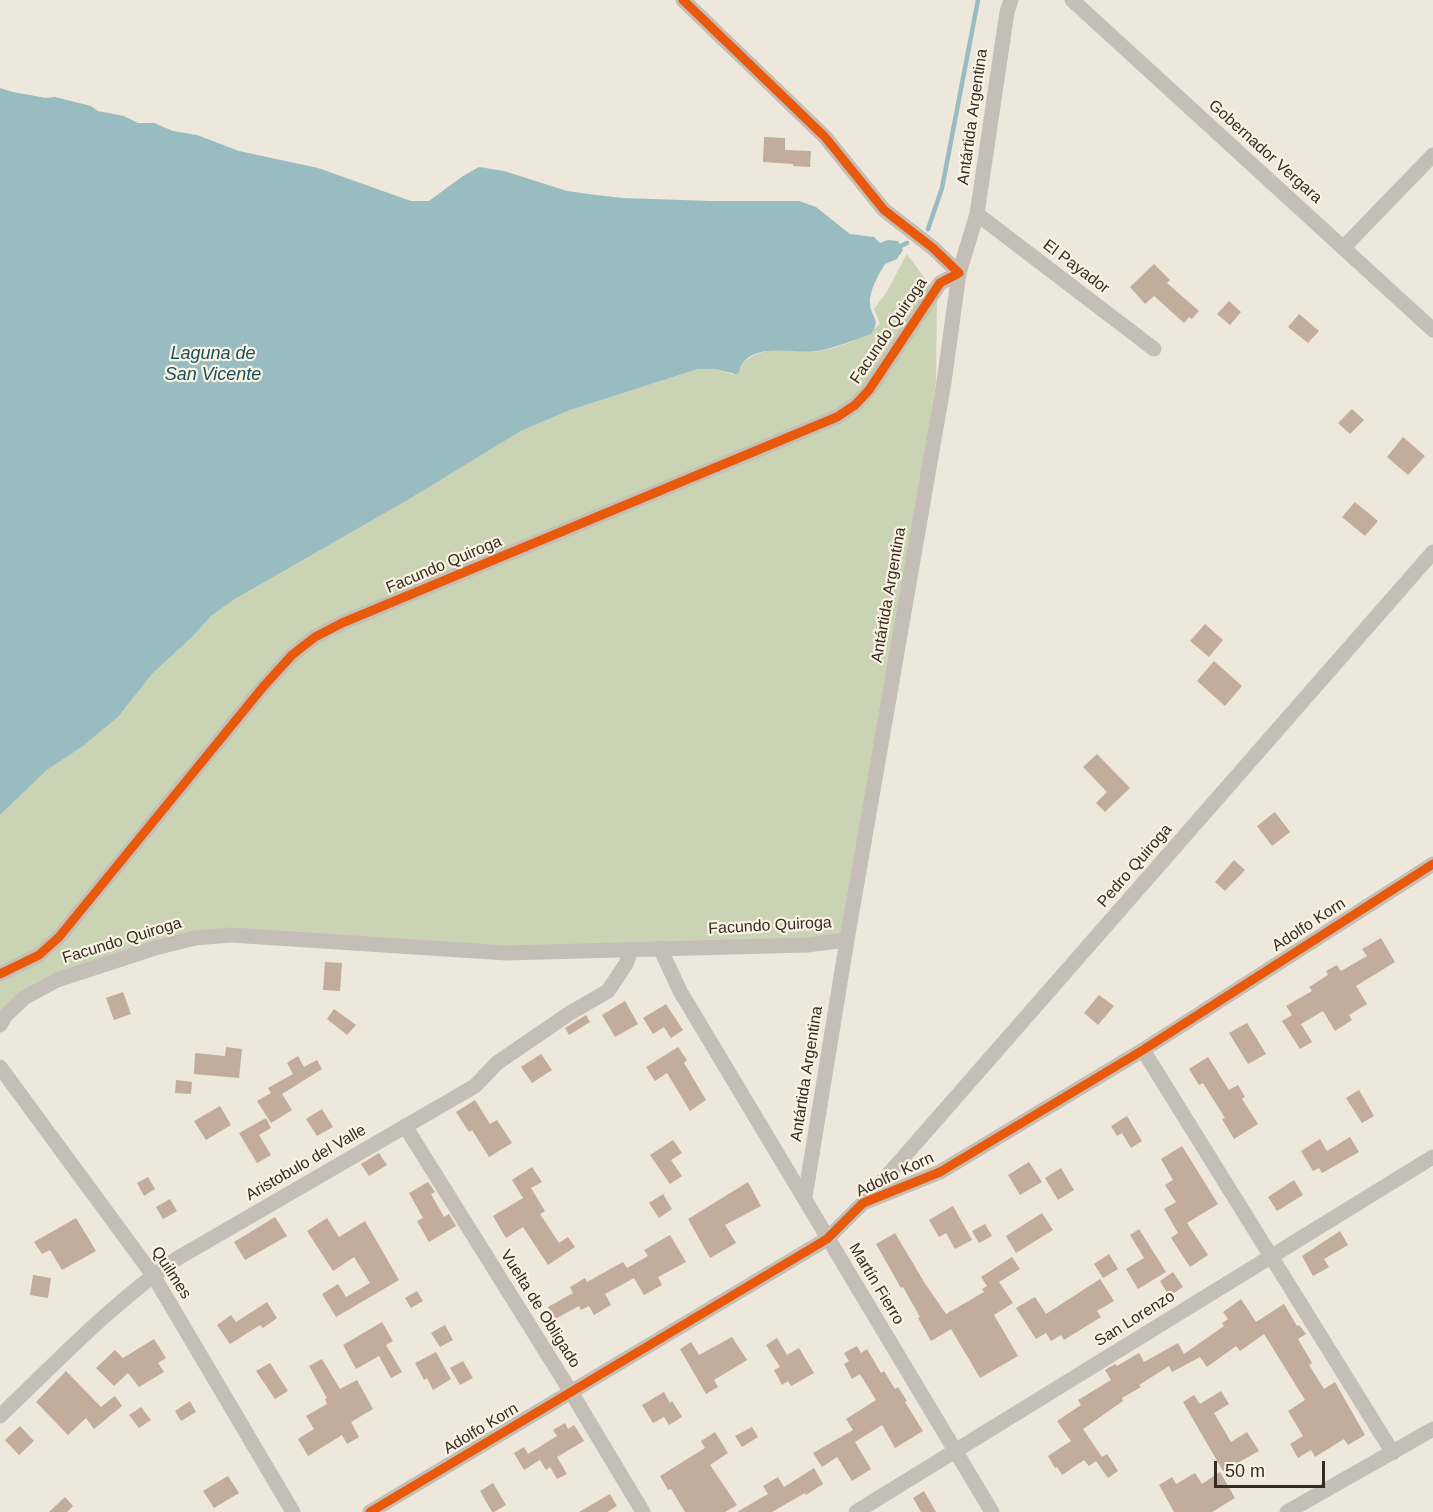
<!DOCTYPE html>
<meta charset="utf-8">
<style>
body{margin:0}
#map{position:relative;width:1433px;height:1512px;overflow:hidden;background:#ede7dc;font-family:Arial,sans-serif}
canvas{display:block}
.scale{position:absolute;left:1214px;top:1461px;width:111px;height:27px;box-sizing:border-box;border:3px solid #352b25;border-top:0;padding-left:8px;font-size:18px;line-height:21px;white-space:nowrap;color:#352b25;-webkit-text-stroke:4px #faf2e2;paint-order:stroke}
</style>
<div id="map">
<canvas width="1433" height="1512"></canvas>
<div class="scale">50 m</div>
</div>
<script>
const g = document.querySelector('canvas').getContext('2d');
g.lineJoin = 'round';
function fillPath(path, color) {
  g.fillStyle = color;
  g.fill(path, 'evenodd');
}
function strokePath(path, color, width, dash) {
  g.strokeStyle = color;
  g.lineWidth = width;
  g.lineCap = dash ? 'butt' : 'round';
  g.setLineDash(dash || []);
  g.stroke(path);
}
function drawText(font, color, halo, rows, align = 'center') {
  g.font = font + ' Arial,sans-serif';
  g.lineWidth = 4.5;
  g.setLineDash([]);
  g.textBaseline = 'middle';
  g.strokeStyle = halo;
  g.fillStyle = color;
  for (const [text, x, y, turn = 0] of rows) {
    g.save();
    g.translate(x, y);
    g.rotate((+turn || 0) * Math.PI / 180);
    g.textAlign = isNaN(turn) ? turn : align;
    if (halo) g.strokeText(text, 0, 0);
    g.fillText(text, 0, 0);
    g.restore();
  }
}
fillPath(new Path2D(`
 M907,254l30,41 -1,87 -89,558 -258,12 -358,-17 -174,45 -57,45v-210l47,-45 36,-24 35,-29 35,-44 39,-36 19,-21 24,-17 176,-101 110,-67 49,-21 128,-41h17l17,5 7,-2c5,-19 33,-24 50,-22 8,0 16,3 23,2 23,-2 50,-13 68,-28l-6,-15 12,-16z`), '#cbd3b5');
fillPath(new Path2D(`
 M0,88l13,4 33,6 9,-1 36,9 7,5 26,5 14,7h16l19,8 24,4 42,16 79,17 93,33h18l34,-25 16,-9 25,4 63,20 29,4 27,3 87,3h89l17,6 34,27 24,3 6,6 8,-3 10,1 5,9 -6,9 -12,5c-6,10 -16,27 -15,39 0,14 12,15 1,31 -18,6 -36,14 -54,17 -22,4 -69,-12 -78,21l-3,2 -21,-5h-17l-128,41 -49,21 -110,67 -176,101 -24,17 -19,21 -39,36 -35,44 -35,29 -36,24 -47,45z`), '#98bcbf');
strokePath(new Path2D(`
 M928,229l14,-41 36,-188
 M901,246l6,-3`), '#98bcbf', 4.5);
fillPath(new Path2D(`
 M764,137l21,1v12l26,1 -1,16 -17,-1v-2l-30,-2z
 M1154,264l16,16 -3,3 32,28 -7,8 -3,-2 -5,6 -30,-27 -9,8 -15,-17z
 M1229,301l12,11 -11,13 -13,-11z
 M1299,314l20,17 -11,12 -20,-16z
 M1352,409l12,11 -14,14 -12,-11z
 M1403,437l22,19 -17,19 -21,-18z
 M1355,502l23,19 -13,15 -23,-19z
 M1205,624l18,16 -14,17 -19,-16z
 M1214,661l28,25 -17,20 -28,-25z
 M1097,754l33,34 -25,24 -9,-9 11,-11 -24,-25z
 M1275,812l15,20 -18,14 -15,-20z
 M1234,860l11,10 -20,21 -10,-9z
 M1381,938l14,24 -39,24 11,18 -18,11 3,5 -17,11 -12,-20 -22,13 11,18 -12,7 -18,-28 10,-6 -6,-9 26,-15 -3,-4 19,-12 -2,-4 11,-6 4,6 26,-15 -5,-7z
 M325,962l17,1 -2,28 -17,-1z
 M123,992l8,22 -17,6 -8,-22z
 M1099,995l15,11 -16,19 -14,-12z
 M625,1001l13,23 -23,13 -13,-22z
 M666,1004l17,26 -12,8 -7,-11 -11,7 -10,-16z
 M334,1009l22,16 -9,10 -20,-16z
 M586,1015l4,7 -21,13 -4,-7z
 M1247,1023l19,31 -18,10 -19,-31z
 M226,1047l16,2 -3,29 -45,-4 1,-21 30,3z
 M678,1047l9,13 -3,3 22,37 -16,11 -23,-38 -12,8 -9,-14z
 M541,1054l11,16 -20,13 -11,-16z
 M298,1056l6,11 13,-7 5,9 -40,25 10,16 -21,13 -14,-22 14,-8 -3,-5 25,-14 -6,-11z
 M1208,1057l21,33 9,-5 7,12 -3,2 16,25 -24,15 -12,-20 3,-1 -22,-35 -4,2 -10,-16z
 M176,1080l16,2 -1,12 -16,-1z
 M1359,1090l15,26 -12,7 -16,-25z
 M475,1100l15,24 7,-4 15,23 -23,14 -17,-27 -3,2 -13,-20z
 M220,1106l11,19 -25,15 -12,-19z
 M322,1109l11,18 -16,9 -11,-17z
 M1127,1116l15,25 -11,7 -9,-15 -5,3 -6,-10z
 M266,1118l5,10 -12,7 12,20 -14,8 -18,-30z
 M1350,1137l9,15 -37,21 -3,-5 -6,3 -12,-20 19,-12 7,12z
 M673,1140l9,13 -11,7 11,16 -12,8 -20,-29z
 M1182,1146l36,58 -31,19 21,32 -18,12 -19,-29 7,-5 -14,-24 12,-7 -11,-17 8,-5 -12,-21z
 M379,1153l8,12 -18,11 -8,-12z
 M1029,1162l13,20 -22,13 -12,-20z
 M532,1167l10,15 -11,6 14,23 -5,3 19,29 9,-6 7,10 -27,18 -25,-38 -17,11 -13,-22 30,-18 -11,-18z
 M1061,1168l13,22 -16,10 -13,-22z
 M148,1177l7,12 -11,7 -7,-13z
 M1294,1180l9,15 -26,16 -9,-14z
 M428,1182l7,10 -4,2 13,23 5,-3 7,12 -27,16 -12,-21 6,-3 -14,-25z
 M748,1182l13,24 -36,19 11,18 -26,15 -22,-39z
 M663,1194l9,15 -13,9 -10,-15z
 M170,1199l7,12 -14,8 -7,-12z
 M953,1206l19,34 -17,9 -9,-16 -7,4 -10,-17z
 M1042,1213l11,17 -37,23 -10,-17z
 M275,1217l12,19 -42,24 -11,-18z
 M76,1218l20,33 -34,19 -12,-20 -8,4 -8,-12z
 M327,1218l12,19 26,-16 34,59 -63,37 -14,-23 16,-10 8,13 24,-14 -16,-26 -21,14 -26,-40z
 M985,1224l7,12 -13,7 -7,-12z
 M1139,1229l27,43 -28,17 -12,-20 18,-11 -14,-23z
 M1340,1231l8,14 -24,14 5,8 -16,9 -11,-20z
 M895,1233l29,49 22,32 38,-22 -2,-3 5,-3 -6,-9 31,-20 8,12 -21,13 14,21 -19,12 24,41 -38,22 -29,-49 -20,12 -13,-23 2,-1 -17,-30 -2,1 -25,-44z
 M670,1235l16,27 -28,15 4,8 -18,10 -10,-17 -29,16 6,11 -17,10 -5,-9 -8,4 -2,-4 -24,13 -7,-12 25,-14 -3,-6 15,-9 2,4 36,-20 4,6 21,-12 -4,-6z
 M1109,1254l9,15 -15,9 -9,-14z
 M1173,1272l10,15 -14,9 -9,-15z
 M33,1275l18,3 -3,20 -18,-3z
 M1100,1279l14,22 -17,10 4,6 -37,23 -3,-5 -10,6 -5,-8 -10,6 -20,-31 19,-11 11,17z
 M417,1291l6,10 -12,7 -6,-10z
 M1241,1299l15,23 28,-18 13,22 2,-1 7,9 -8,5 14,24 -3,2 15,24 11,-7 30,53 -17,10 -4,-6 -29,18 -4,-7 -13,8 -8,-14 13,-8 -15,-25 17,-11 -41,-66 -24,17 -4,-5 -29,21 -7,-10 -28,15 -3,-6 -30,19 2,2 -19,11 1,3 -40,28 19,28 5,-3 11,17 -10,7 -12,-17 -7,5 -5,-6 -22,15 -5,-8 -2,1 -7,-12 23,-15 -14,-20 24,-16 -3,-5 33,-20 -6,-10 10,-6 2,2 22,-13 5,9 34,-19 6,11 40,-28 -2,-3 6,-4 -5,-7z
 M267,1302l10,16 -14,10 -3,-3 -30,19 -13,-19 14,-10 5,7z
 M382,1322l11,19 -7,4 16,27 -11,6 -12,-22 -23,13 -13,-24z
 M445,1325l8,15 -13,7 -9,-14z
 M732,1337l15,23 -33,20 4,7 -12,7 -26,-45 11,-7 8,13z
 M777,1338l10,17 12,-7 15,25 -23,13 -3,-5 -6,4 -8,-15 6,-3 -14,-22z
 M154,1339l12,19 -8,5 6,9 -25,15 -11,-14 -14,13 -18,-18 19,-18 8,8z
 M857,1346l4,7 6,-4 14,24 3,-2 11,18 3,-2 9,14 -2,1 18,29 -28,17 -13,-23 -27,17 16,27 -19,12 -15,-24 -15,10 -9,-14 40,-23 -7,-11 30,-19 -16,-26 -8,5 -8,-15 5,-3 -5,-8z
 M436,1352l15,27 -18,11 -6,-12 -3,2 -9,-17z
 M322,1359l18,30 17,-9 16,29 -22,13 8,15 -12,7 -5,-9 -34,21 -10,-17 16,-10 -8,-13 21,-12 -2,-5 2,-1 -18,-32z
 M463,1361l10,17 -13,7 -10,-17z
 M270,1363l18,28 -13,8 -19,-28z
 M66,1371l35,36 14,-11 7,10 -28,23 -8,-11 -18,17 -32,-33z
 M1221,1391l8,13 -15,9 17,29 16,-10 12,19 -36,20 -40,-69 11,-7 6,9z
 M664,1392l6,11 2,-2 10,16 -13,8 -5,-8 -11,6 -11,-18z
 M190,1401l6,11 -15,9 -6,-10z
 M141,1407l10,13 -12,8 -10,-13z
 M565,1423l3,6 6,-4 10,16 -27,16 10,17 -10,5 -7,-12 -4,3 -6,-10 -16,10 -10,-17 10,-6 4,7 29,-18 -4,-6z
 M20,1426l14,15 -15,14 -14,-15z
 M752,1427l6,10 -16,10 -7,-11z
 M715,1432l13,21 -18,12 27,40 -12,7h-40l-14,-23 -3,1 -8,-14 45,-28 -4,-7z
 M814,1468l9,16 -17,11 -1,-2 -33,19h-35l31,-18 -5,-8 15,-9 6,10z
 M1220,1472l15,26 -23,14h-38l-15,-27 13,-8 4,7 19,-11 7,11z
 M228,1476l11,17 -25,15 -11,-17z
 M493,1483l13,22 -12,7h-2l-12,-21z
 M924,1491l12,21h-15l-8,-14z
 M610,1494l7,12 -10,6h-28z
 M65,1497l8,9 -6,6h-18z`), '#c2ac9c');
strokePath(new Path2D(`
 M1072,0l361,330
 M977,214l177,135
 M1343,248l90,-93
 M660,948l20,43 312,521
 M0,974l39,-19 20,-18 204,-250 29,-32 23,-18 27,-14 495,-206 18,-12 14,-15 71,-107 19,-10 -26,-25 -49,-38 -59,-73 -142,-137
 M0,1025l6,-10 18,-17 33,-18 98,-32 40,-10 36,-3 275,18 301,-8 40,-5
 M1143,1050l250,403
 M0,1067l153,208 140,237
 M405,1126l166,266 72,120
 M805,1197l42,-257 97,-558 15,-109 18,-59 30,-202 4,-12
 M866,1200l567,-648
 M0,1416c57,-54 112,-113 178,-158l297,-172 22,-23 73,-50 38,-22 18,-27 5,-14
 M370,1512l457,-273 36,-36 77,-31 203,-122 290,-186
 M856,1512l577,-355
 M1287,1512l146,-83`), '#c5beb6', 15);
strokePath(new Path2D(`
 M0,974l39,-19 20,-18 204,-250 29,-32 23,-18 27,-14 495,-206 18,-12 14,-15 71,-107 19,-10 -26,-25 -49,-38 -59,-73 -142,-137
 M370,1512l457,-273 36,-36 77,-31 203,-122 290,-186`), '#e8590c', 9);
drawText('16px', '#352b25', '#faf2e2', [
 ["Antártida Argentina",973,117,-82],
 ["Gobernador Vergara",1265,152,42],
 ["El Payador",1076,267,37],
 ["Facundo Quiroga",889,331,-56],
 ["Facundo Quiroga",444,565,-23],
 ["Antártida Argentina",889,595,-80],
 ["Pedro Quiroga",1135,866,-49],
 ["Adolfo Korn",1309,925,-33],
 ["Facundo Quiroga",770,926,-3],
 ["Facundo Quiroga",122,941,-17],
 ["Antártida Argentina",807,1074,-81],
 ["Aristobulo del Valle",306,1163,-30],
 ["Adolfo Korn",895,1175,-25],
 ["Quilmes",171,1273,57],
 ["Martín Fierro",876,1284,59],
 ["Vuelta de Obligado",540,1309,58],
 ["San Lorenzo",1135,1319,-32],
 ["Adolfo Korn",481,1429,-31]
]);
drawText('italic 18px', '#174f5a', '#faf2e2', [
 ["Laguna de",213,354],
 ["San Vicente",213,375]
]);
</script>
